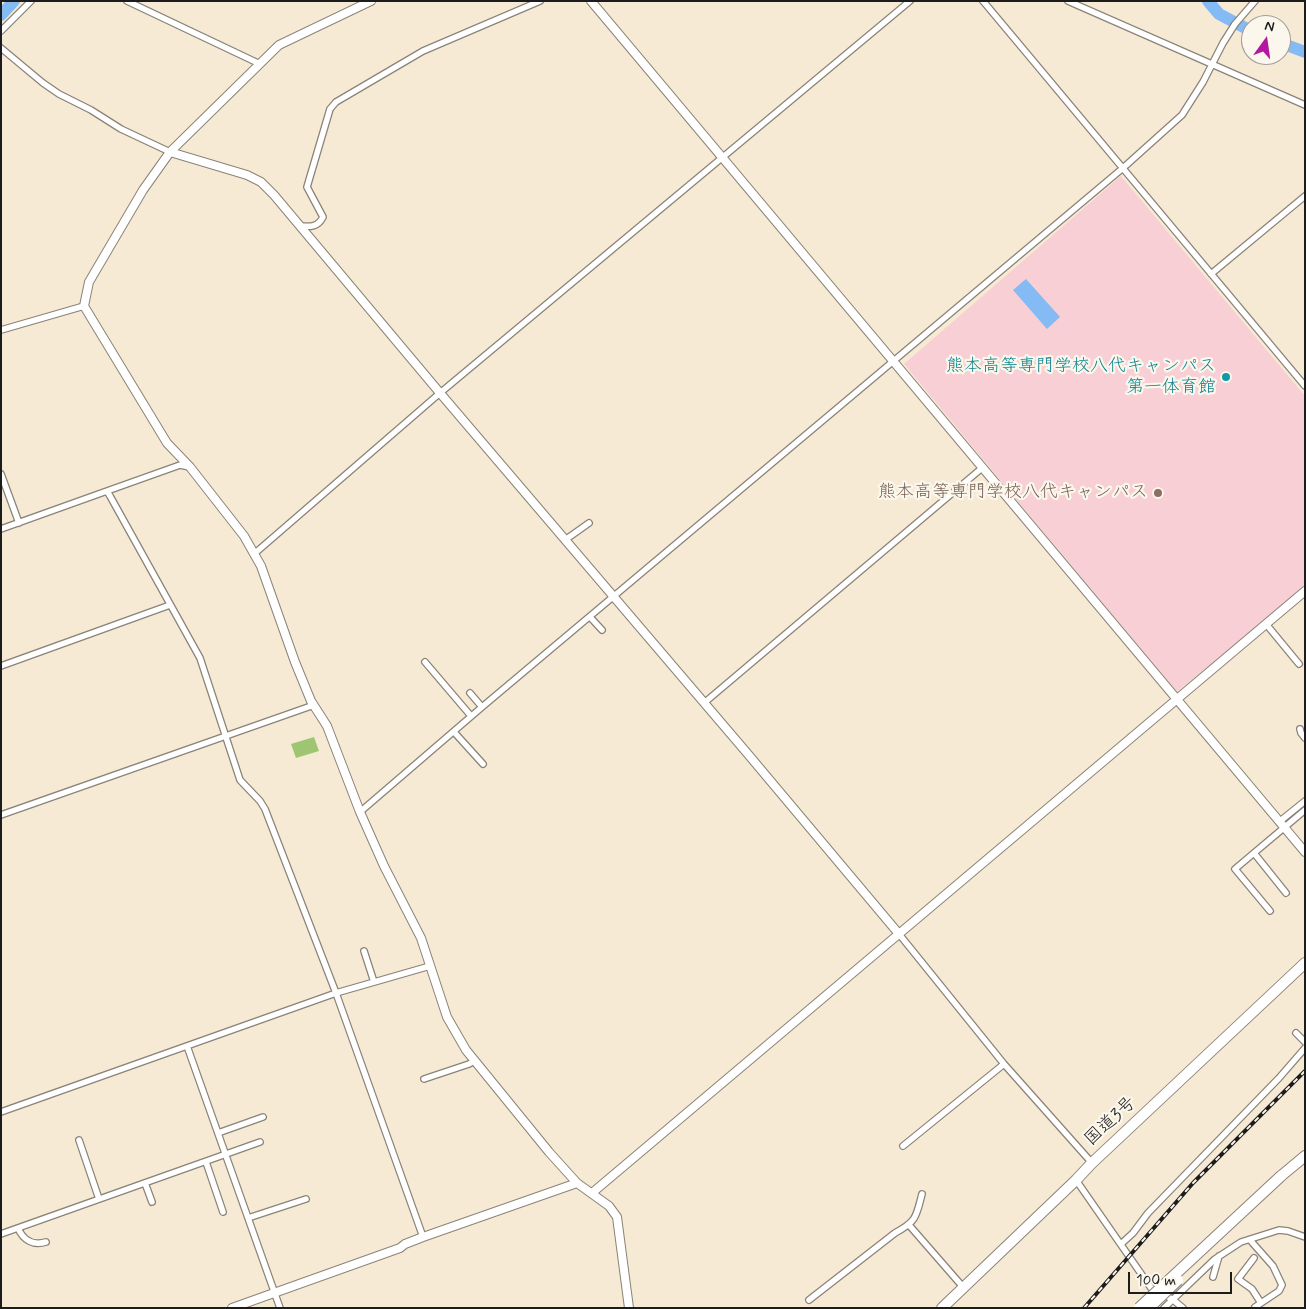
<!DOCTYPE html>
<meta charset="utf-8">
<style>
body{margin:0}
#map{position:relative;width:1306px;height:1309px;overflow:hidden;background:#f7ead5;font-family:Mynerve,sans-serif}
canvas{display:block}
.frame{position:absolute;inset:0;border:2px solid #1c1c1c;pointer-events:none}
.north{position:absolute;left:1241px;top:15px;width:50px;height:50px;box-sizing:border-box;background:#fbf7ec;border:1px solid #a29f99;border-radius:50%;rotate:14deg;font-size:14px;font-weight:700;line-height:20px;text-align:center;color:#1c1c1c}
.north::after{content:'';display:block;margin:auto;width:18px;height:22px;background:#b5179e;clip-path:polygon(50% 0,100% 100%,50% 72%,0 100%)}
.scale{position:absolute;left:1128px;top:1272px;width:104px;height:22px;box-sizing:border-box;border:2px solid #1c1c1c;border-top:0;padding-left:6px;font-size:15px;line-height:18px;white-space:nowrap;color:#1c1c1c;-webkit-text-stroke:4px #fbf7ec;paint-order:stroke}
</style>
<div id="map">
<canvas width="1306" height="1309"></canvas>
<div class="frame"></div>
<div class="north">N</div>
<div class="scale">100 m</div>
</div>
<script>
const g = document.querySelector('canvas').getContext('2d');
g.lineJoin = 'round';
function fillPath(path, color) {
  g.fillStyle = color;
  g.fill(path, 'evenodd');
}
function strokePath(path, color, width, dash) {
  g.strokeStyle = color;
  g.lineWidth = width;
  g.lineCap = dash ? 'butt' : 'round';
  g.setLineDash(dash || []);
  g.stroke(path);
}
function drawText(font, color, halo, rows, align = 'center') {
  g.font = font + ' Mynerve,"Klee One",sans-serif';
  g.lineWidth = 4.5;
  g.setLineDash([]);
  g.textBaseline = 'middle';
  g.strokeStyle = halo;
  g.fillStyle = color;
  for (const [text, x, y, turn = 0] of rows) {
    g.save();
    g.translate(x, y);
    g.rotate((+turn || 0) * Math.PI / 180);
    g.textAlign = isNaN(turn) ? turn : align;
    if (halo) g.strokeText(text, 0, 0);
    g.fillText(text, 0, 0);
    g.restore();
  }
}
fillPath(new Path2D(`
 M1121,176l184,220v193l-129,103 -272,-328z`), '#f7cfd5');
fillPath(new Path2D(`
 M314,737l5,14 -23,7 -5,-14z`), '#9ec672');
fillPath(new Path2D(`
 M1026,279l34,38 -13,12 -34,-39z`), '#85bbf4');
strokePath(new Path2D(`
 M1208,1l11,13 32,17
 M1,15l13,-14
 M1281,43l24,9`), '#85bbf4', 12);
const street = new Path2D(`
 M127,1l133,63
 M983,1l322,385
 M1068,1l237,104
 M1,31l30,-30
 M1,48l42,35 16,11 32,16 30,19 49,23
 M300,226c11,1 18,1 23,-9l-16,-30 23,-78 6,-7 87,-51 117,-50
 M1211,274l94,-78
 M1,330l83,-24
 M1,474l18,49
 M107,491l73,-26 10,2
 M1,529l106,-38 3,5 90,162 40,122 20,21 5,8 71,184 87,244
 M565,540l24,-17
 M254,554l186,-161 470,-392
 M590,617l12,13
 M1266,624l33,40
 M425,662l46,54
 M1,666l169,-61
 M470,693l12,14
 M704,703l278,-235
 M1300,729l1,4 4,5
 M454,732l29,32
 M360,812l122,-105 641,-539 59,-53 21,-33 20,-39 12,-19 20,-23
 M1,815l313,-110
 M1279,822l26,-21
 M1254,853l32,40
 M1270,911l-35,-42 70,-59
 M899,934l105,130 88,99
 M364,951l10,31
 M1296,1033l9,9
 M187,1046l93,262
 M424,1079l45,-15 5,-3
 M1,1112l335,-119 94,-27
 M218,1133l45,-16
 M79,1140l20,59
 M903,1146l101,-82
 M206,1162l17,50
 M1076,1180l75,108 21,11 11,9
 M145,1183l7,19
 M248,1218l58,-19
 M909,1225l54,62
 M18,1228c5,12 15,18 28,14
 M1,1234l259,-92
 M1250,1240l23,26 9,19 -3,6 -24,16
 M1121,1244l12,-11 15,-20 131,-135 26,-30
 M1254,1258l-16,21 14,10 9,14
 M1213,1277l6,-21
 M809,1300l86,-67c22,-12 21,-16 27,-39
 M1164,1308l51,-49 26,-17 38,-12 9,1 17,6`);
const secondary = new Path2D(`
 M371,1l-92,44 -109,107 -27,38 -54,92 -5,24 83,137 23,24 54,69 17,30 34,96 16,39 16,25 33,86 24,54 37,72 26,79 19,33 83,102 28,31 32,23 8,11 12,91
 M591,1l714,851
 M170,152l77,23 14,7 13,13 166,198 307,360 152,181
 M592,1193l713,-602
 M232,1308l168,-60 5,-4 18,-7 154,-54`);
const highway = new Path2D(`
 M1281,1176l24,-20
 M942,1308l134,-128 16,-17 213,-200`);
strokePath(street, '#8a8378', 8);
strokePath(secondary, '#8a8378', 10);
strokePath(highway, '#8a8378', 12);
strokePath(street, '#fff', 5.5);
strokePath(secondary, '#fff', 8);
strokePath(highway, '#fff', 10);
const rail = new Path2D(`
 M1084,1308l109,-125 112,-112`);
strokePath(rail, '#1c1c1c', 4);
strokePath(rail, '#fbf7ec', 2, [5.5]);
const highwayBridge = new Path2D(`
 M1139,1308l142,-132
 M1149,1308l29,-28`);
strokePath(highwayBridge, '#8a8378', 12, []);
strokePath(highwayBridge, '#fff', 10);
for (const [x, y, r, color] of [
 [1226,377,5,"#0f9aa8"],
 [1158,493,5,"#8d6e63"]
]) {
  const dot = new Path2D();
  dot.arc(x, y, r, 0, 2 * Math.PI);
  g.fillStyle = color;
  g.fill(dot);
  strokePath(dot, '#fbf7ec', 2);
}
drawText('18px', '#0d838f', '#fbf7ec', [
 ["熊本高等専門学校八代キャンパス",1216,367],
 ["第一体育館",1216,388]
], 'right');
drawText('18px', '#785e54', '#fbf7ec', [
 ["熊本高等専門学校八代キャンパス",1148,493]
], 'right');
drawText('18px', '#1c1c1c', '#fbf7ec', [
 ["国道3号",1111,1122,-43]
]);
</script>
